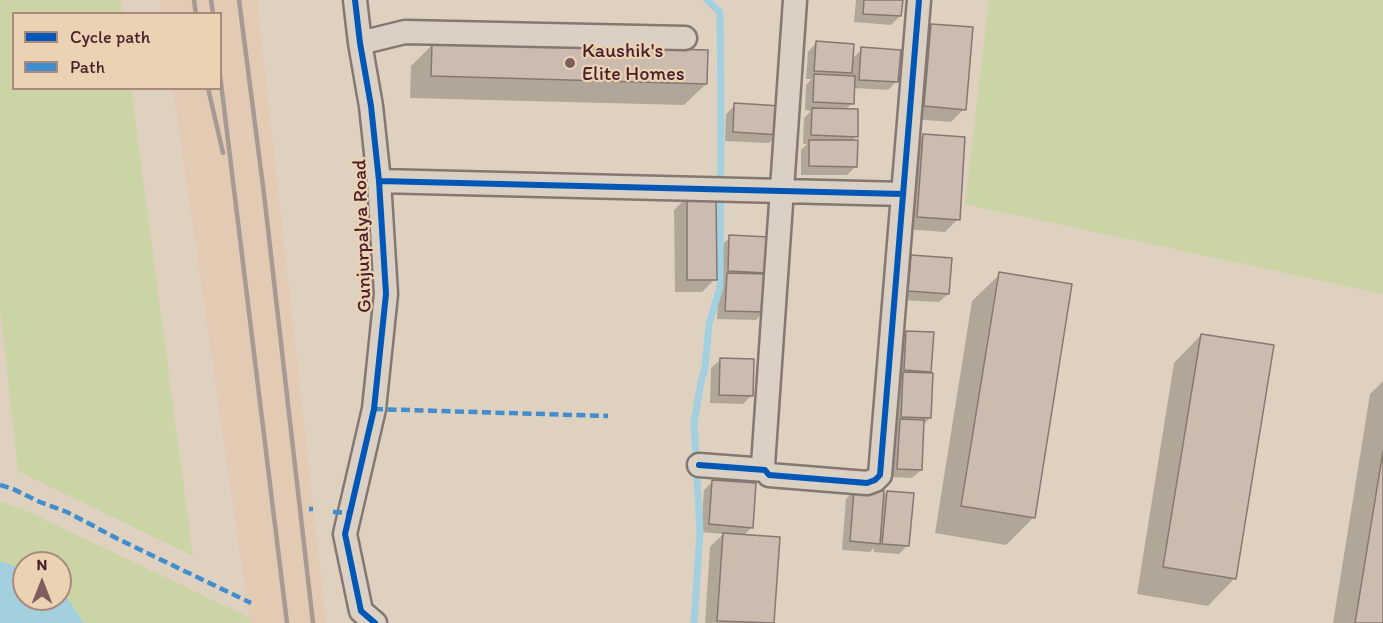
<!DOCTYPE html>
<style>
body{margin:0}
#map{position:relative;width:1383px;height:623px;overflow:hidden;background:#ded1c0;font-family:Itim,sans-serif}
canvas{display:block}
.legend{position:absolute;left:12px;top:12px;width:210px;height:78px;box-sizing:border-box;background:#ebd2b3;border:2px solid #ab8a7d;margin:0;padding:8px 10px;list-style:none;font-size:18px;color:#4a1f2b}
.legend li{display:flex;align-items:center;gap:12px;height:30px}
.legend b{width:30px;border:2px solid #ab8a7d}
.north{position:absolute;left:12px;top:551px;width:60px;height:60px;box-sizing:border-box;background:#ebd2b3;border:2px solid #ab8a7d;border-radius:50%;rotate:0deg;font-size:16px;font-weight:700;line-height:24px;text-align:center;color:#4a1f2b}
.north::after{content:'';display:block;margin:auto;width:21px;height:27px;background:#7e5d5f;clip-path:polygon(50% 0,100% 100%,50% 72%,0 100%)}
</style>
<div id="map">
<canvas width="1383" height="623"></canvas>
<ul class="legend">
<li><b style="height:8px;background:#0057b8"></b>Cycle path</li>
<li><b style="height:8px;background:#418dcd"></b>Path</li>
</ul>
<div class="north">N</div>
</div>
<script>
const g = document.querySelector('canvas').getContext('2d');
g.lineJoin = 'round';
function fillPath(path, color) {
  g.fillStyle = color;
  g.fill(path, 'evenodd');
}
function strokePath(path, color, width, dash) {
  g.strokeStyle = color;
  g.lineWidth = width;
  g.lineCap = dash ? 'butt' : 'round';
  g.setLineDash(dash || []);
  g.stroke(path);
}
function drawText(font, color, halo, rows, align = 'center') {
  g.font = font + ' Itim,sans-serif';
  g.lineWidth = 4.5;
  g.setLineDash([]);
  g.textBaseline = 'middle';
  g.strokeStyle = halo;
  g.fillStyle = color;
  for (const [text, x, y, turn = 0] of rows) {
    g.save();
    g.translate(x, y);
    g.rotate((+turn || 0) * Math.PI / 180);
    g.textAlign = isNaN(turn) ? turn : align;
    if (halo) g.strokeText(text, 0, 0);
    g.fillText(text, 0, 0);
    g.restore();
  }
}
fillPath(new Path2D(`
 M160,0h97l69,623h-76l-77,-534 47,-1v-74l-58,-1z`), '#e2cab3');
fillPath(new Path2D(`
 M0,0h120l2,13 -108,1v74l117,1 62,467 -175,-85 -18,-163z
 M989,0h394v294l-418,-90z
 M0,501l27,10 223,107v5h-250zM24,563h36v36h-36z`), '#cad4a4');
fillPath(new Path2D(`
 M0,561l24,9v29h36v-12l24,36h-84z`), '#a3d0df');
fillPath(new Path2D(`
 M856,0h45l-1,16 -9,9 -37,-3z
 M931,25l33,84 -13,13 -39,-3 6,-81z
 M816,43l36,16 10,-10 35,32 -9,9 -35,-2 -1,15 -7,7 11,26 -5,6 5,24 -9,9h-46v-25l6,-6h-4l1,-26 7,-7 -6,-1 1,-25 5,-6h-5l2,-27z
 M433,44l273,40 -22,21 -274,-7 1,-32z
 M735,105l43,29 -9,9 -44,-2 1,-27z
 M923,135l35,84 -13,13 -40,-3 5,-81z
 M687,197l28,82 -13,13h-27l-1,-82z
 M730,237l36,35 -4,4 2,35 -8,9 -39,-1 2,-36 4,-4h-3l1,-33z
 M912,257l36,37 -9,8 -39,-2 3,-35z
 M1000,274l34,243 -28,28 -71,-12 37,-232z
 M907,332l25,2 -2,40v44l-7,7 -2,45 -9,8 -23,-1 2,-47 5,-5h-3l5,-84z
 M1201,335l34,243 -27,28 -71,-12 37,-231z
 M720,360l32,35 -9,9 -33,-1 1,-35z
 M1383,381v242h-50l37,-229z
 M713,481l39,46 -9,9 35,2 -6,85h-67l5,-76 13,-13 -22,-2 3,-42z
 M855,490l27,7 5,-5 21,53 -9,9 -25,-2v-4l-4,4 -28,-2 4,-51z`), '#0003');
strokePath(new Path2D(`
 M694,623l6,-91 -6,-109 7,-41 4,-14 4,-44 11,-37 1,-175 -1,-100 -13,-12`), '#a3d0df', 7);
const building = new Path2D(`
 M864,0h39l-2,16 -38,-2z
 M931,24l42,3 -7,83 -42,-4z
 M816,41l38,3 -2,29 -38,-2z
 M432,43l276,7 -1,34 -276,-8z
 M861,47l40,3 -3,32 -39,-2z
 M814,74l41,2 -1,28 -41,-2z
 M734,103l47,3 -1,29 -47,-3z
 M812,108l46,1v28l-47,-2z
 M923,134l42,3 -5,83 -43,-3z
 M809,140h49l-1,27 -48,-1z
 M687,196h29l1,84h-30z
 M729,235l40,2 -2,36 -39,-2z
 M911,255l41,3 -3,36 -41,-3z
 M999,272l73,12 -37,234 -74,-12z
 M727,273l41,1 -2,38 -41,-1z
 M906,331l28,1 -3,40 -27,-2z
 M1201,334l73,11 -38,234 -73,-12z
 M720,358l34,1 -1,37 -34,-1z
 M903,372l30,1 -2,45 -30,-1z
 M900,419l24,1 -2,50 -25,-1z
 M1383,451v172h-28z
 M712,480l44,3 -3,45 -44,-4z
 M854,489l30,2 -4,53 -30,-3z
 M887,491l27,2 -5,53 -27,-2z
 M723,533l57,4 -6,86 -57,-2z`);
fillPath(building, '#ccbbaf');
strokePath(building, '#857771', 1.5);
const minor = new Path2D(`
 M355,0l5,43 11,63 8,75 7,113 -12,115 -29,125 16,77 14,12
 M360,43l45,-11 280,6
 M379,181l524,13
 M699,465l66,5 4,5 98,8 8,-3 5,-5 39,-475
 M765,470l-2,-5 32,-465`);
strokePath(minor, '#857771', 27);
strokePath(minor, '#dad0c4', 22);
strokePath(new Path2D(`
 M194,0l2,14
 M211,0l2,14
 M239,0l25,194 49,429
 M220,75l67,548
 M208,88l15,65`), '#a69a94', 4.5);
strokePath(new Path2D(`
 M374,409l234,7
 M0,485l13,4 27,13 27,10 51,27 133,64
 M309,509h4
 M333,512l17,1`), '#418dcd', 4.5, [9, 4.5]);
strokePath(new Path2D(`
 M355,0l5,43 11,63 8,75 7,113 -12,115 -29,125 16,77 14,12
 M379,181l524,13
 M699,465l66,5 4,5 98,8 8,-3 5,-5 39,-475`), '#0057b8', 6);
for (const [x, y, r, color] of [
 [570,63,6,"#7e5d5f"]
]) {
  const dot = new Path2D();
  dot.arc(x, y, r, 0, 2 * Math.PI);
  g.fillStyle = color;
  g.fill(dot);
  strokePath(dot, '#ebd2b3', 2);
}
drawText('20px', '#4a1f2b', '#ebd2b3', [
 ["Kaushik's",582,52],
 ["Elite Homes",582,75]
], 'left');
drawText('20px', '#4a1f2b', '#ebd2b3', [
 ["Gunjurpalya Road",363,236,-92]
]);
</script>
